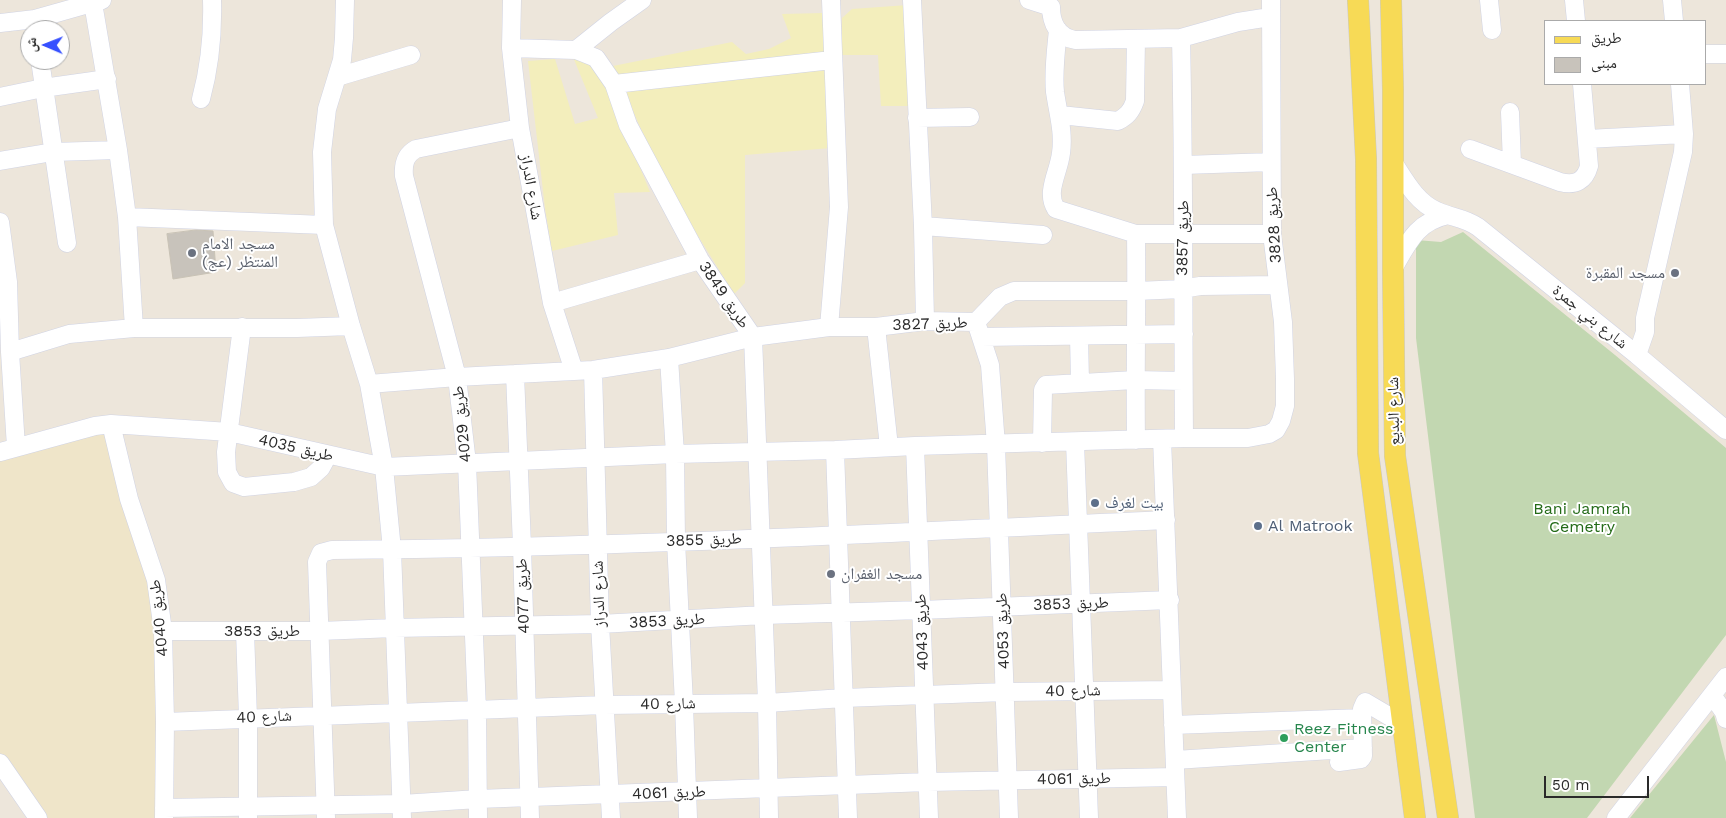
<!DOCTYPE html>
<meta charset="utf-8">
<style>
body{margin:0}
#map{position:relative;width:1726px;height:818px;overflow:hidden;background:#ede6db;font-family:"Work Sans","Noto Naskh Arabic",sans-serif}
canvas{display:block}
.legend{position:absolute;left:1544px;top:20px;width:162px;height:65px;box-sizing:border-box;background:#fff;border:1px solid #aaa;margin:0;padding:6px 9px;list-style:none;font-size:15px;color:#2a2a2a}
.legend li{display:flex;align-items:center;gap:10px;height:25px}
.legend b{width:25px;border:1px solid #aaa}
.north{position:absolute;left:20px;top:20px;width:50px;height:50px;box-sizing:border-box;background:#fff;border:1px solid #aaa;border-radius:50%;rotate:271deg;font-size:14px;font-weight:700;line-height:20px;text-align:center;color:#2a2a2a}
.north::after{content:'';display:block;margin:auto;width:18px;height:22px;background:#3650ff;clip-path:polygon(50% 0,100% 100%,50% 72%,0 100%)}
.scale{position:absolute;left:1544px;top:776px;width:105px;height:22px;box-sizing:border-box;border:2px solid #2a2a2a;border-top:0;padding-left:6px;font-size:15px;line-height:18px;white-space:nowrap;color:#2a2a2a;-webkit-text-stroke:4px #fff;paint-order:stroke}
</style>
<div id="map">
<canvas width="1726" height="818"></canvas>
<ul class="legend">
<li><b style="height:6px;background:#f7da56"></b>طريق</li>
<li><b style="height:14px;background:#c8c3bb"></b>مبنى</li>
</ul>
<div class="north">ش</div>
<div class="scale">50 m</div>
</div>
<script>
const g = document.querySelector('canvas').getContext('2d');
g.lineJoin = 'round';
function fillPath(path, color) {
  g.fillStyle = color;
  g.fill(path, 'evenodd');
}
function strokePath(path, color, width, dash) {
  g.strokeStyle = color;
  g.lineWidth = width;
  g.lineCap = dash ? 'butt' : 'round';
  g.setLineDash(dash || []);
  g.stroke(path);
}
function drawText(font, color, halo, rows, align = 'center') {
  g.font = font + ' "Work Sans","Noto Naskh Arabic",sans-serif';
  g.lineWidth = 4;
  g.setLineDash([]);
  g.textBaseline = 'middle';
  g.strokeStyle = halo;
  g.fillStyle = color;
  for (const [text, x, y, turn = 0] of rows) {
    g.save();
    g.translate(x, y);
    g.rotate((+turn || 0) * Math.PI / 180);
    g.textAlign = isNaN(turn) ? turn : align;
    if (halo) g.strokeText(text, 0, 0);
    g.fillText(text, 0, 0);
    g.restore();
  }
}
fillPath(new Path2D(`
 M111,424l45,156 8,238h-126l-38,-55v-311z`), '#efe5c9');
fillPath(new Path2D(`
 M908,5v101h-27l-3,-51h-37l1,-37 10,-9z
 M824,13l7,135 -86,7v128l-11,11 -70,-113 -51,-115 119,-24 14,12 23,-5 22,-11 -9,-24z
 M573,57l14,4 17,19 46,112 -36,1 4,42 -66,16 -7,-43 -17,-147 27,-2 20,65 23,-6z`), '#f3eebc');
fillPath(new Path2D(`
 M1463,232l152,123 111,93v187l-139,183h-112l-59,-480v-98l25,2z
 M1714,715l12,47v56h-96z`), '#c2d7b1');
const building = new Path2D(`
 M196,230l17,1 3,41 -43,7 -6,-45z`);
fillPath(building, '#c8c3bb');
strokePath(building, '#c8c2b5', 1);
const minor = new Path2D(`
 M345,0l-1,38 -2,22 -15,49 -5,43 2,73 27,101 18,58 15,83 8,83 10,268
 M512,0l-1,48 9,80 32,175 22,68
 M912,0l11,226 2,95
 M1029,0l22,7
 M1489,0l3,30
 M1574,0l2,21
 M1672,0l2,21
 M93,3l25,147 9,67 7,111
 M1051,7c0,16 7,30 24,33l106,-2 57,-16 32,-5
 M0,23l35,-4 67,-19
 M1058,30c-2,20 -5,42 -3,62 3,21 9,40 6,61 -2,19 -16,39 -5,56l80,25h136
 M1181,38c3,133 2,267 3,400
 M511,48l65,2 20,8 18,26 14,41 72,135 53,77 14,366 2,115
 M576,50l35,-28 31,-22
 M1705,54h21
 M40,60l27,183
 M337,77l74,-22
 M614,84l218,-24
 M0,97l43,-9 64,-9
 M201,99c9,-33 12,-65 11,-99
 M1510,112l2,52
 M1060,115l58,6c9,-5 13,-9 17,-20l1,-62
 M917,118l53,-1
 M1587,139l97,-5
 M1470,149l90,33c15,4 25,-1 29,-16l-7,-82
 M0,161l53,-9 65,-2
 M1393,162c12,18 23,40 44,49 15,7 26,6 41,16l159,128 89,75
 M1184,165l87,-3
 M127,217l197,8
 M0,222l8,60 2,70 6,95
 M923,226l120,9
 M1136,234c1,68 -1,137 0,206
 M1393,269c15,-26 23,-47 55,-54
 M552,303l148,-43
 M976,322l14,43 6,80 13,373
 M242,327l-16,125 1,20 6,11 11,4 50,-5 17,-5 10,-9 7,-13
 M829,327l10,-120 -8,-207
 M876,327l13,120
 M1079,336l1,46
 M981,337l203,-3
 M10,352l59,-18 65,-6h163l54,-2
 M1637,355l8,-23v-14l38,-166 1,-18 -4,-50
 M669,358l6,96 1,87 8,163 4,114
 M593,370l7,254 11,194
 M515,374l7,172 8,272
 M369,384l88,-7 136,-7 76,-12 84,-21 76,-10h47l49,-6 51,1 24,-25 14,-6h123l45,-2 18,-3 78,-1
 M111,424l18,75 27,81 7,51 2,91 -1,96
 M1162,439l15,379
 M1075,442l14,376
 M1042,443l1,-53 3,-5 89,-5 48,1
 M915,446l14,372
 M835,450l13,368
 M0,452l95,-26 16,-2 118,8 155,35 291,-13 160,-4 80,-4 269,-8h64l21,-4 7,-4 5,-9 4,-15v-27l-2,-57 -11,-88 -1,-234
 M163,631h157l74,-3 206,-4 164,-9 157,-5 249,-10
 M245,631l3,87v100
 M1712,695l12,17 2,7
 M165,722l439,-17 163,-2 77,-5 161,-6 167,-2
 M1173,725l189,-7
 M1175,760l188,-12
 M1339,762l22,-3 2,-3 -1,-47 3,-7 39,23
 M0,763l38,55
 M164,808l238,-4 76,-5 449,-17 248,-5
 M326,818l-9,-256 4,-9 11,-3c278,-2 556,-17 834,-30
 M478,818l-1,-108 -10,-247 -10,-86 -53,-201c-1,-12 1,-21 12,-27l104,-21
 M1616,818l110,-141`);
const major = new Path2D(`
 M1358,0l8,159 2,294 47,365
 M1391,0l2,90v179l2,187 53,362`);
strokePath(minor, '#d0d3e3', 19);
strokePath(major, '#c8c8c8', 22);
strokePath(minor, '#fff', 18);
strokePath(major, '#f7da56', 21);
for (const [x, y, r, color] of [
 [192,253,5,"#6b7280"],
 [1675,273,5,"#6b7280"],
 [1095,503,5,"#5c6f8a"],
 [1258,526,5,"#5c6f8a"],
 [831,574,5,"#6b7280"],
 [1284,738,5,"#2e9e5b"]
]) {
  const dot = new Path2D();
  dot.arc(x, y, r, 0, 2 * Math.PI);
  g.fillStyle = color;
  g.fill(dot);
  strokePath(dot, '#fff', 2);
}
drawText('16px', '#2a2a2a', '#fff', [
 ["شارع الدراز",531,187,80],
 ["طريق 3828",1274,225,-93],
 ["طريق 3857",1183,238,-89],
 ["طريق 3849",724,295,56],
 ["شارع بني جمرة",1590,317,39],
 ["طريق 3827",930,324,-2],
 ["شارع البديع",1394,411,-91],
 ["طريق 4029",462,424,-96],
 ["طريق 4035",296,448,13],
 ["طريق 3855",704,540,-2],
 ["شارع الدراز",599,594,-92],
 ["طريق 4077",523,596,-92],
 ["طريق 3853",1071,604,-2],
 ["طريق 4040",159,618,-96],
 ["طريق 3853",667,621,-3],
 ["طريق 3853",262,631],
 ["طريق 4053",1003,631,-92],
 ["طريق 4043",922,632,-92],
 ["شارع 40",1073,691,-1],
 ["شارع 40",668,704,-1],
 ["شارع 40",264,717,-2],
 ["طريق 4061",1074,779,-1],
 ["طريق 4061",669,793,-2]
]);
drawText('16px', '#5b616d', '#fff', [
 ["مسجد الامام",202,244],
 ["المنتظر (عج)",202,262],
 ["مسجد المقبرة",1665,273,"right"],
 ["مسجد الغفران",841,574]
], 'left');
drawText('16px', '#4e5e75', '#fff', [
 ["بيت لغرف",1105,503],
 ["Al Matrook",1268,526]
], 'left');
drawText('16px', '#236a17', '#fff', [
 ["Bani Jamrah",1582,509],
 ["Cemetry",1582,527]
]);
drawText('16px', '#27864d', '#fff', [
 ["Reez Fitness",1294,729],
 ["Center",1294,747]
], 'left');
</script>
